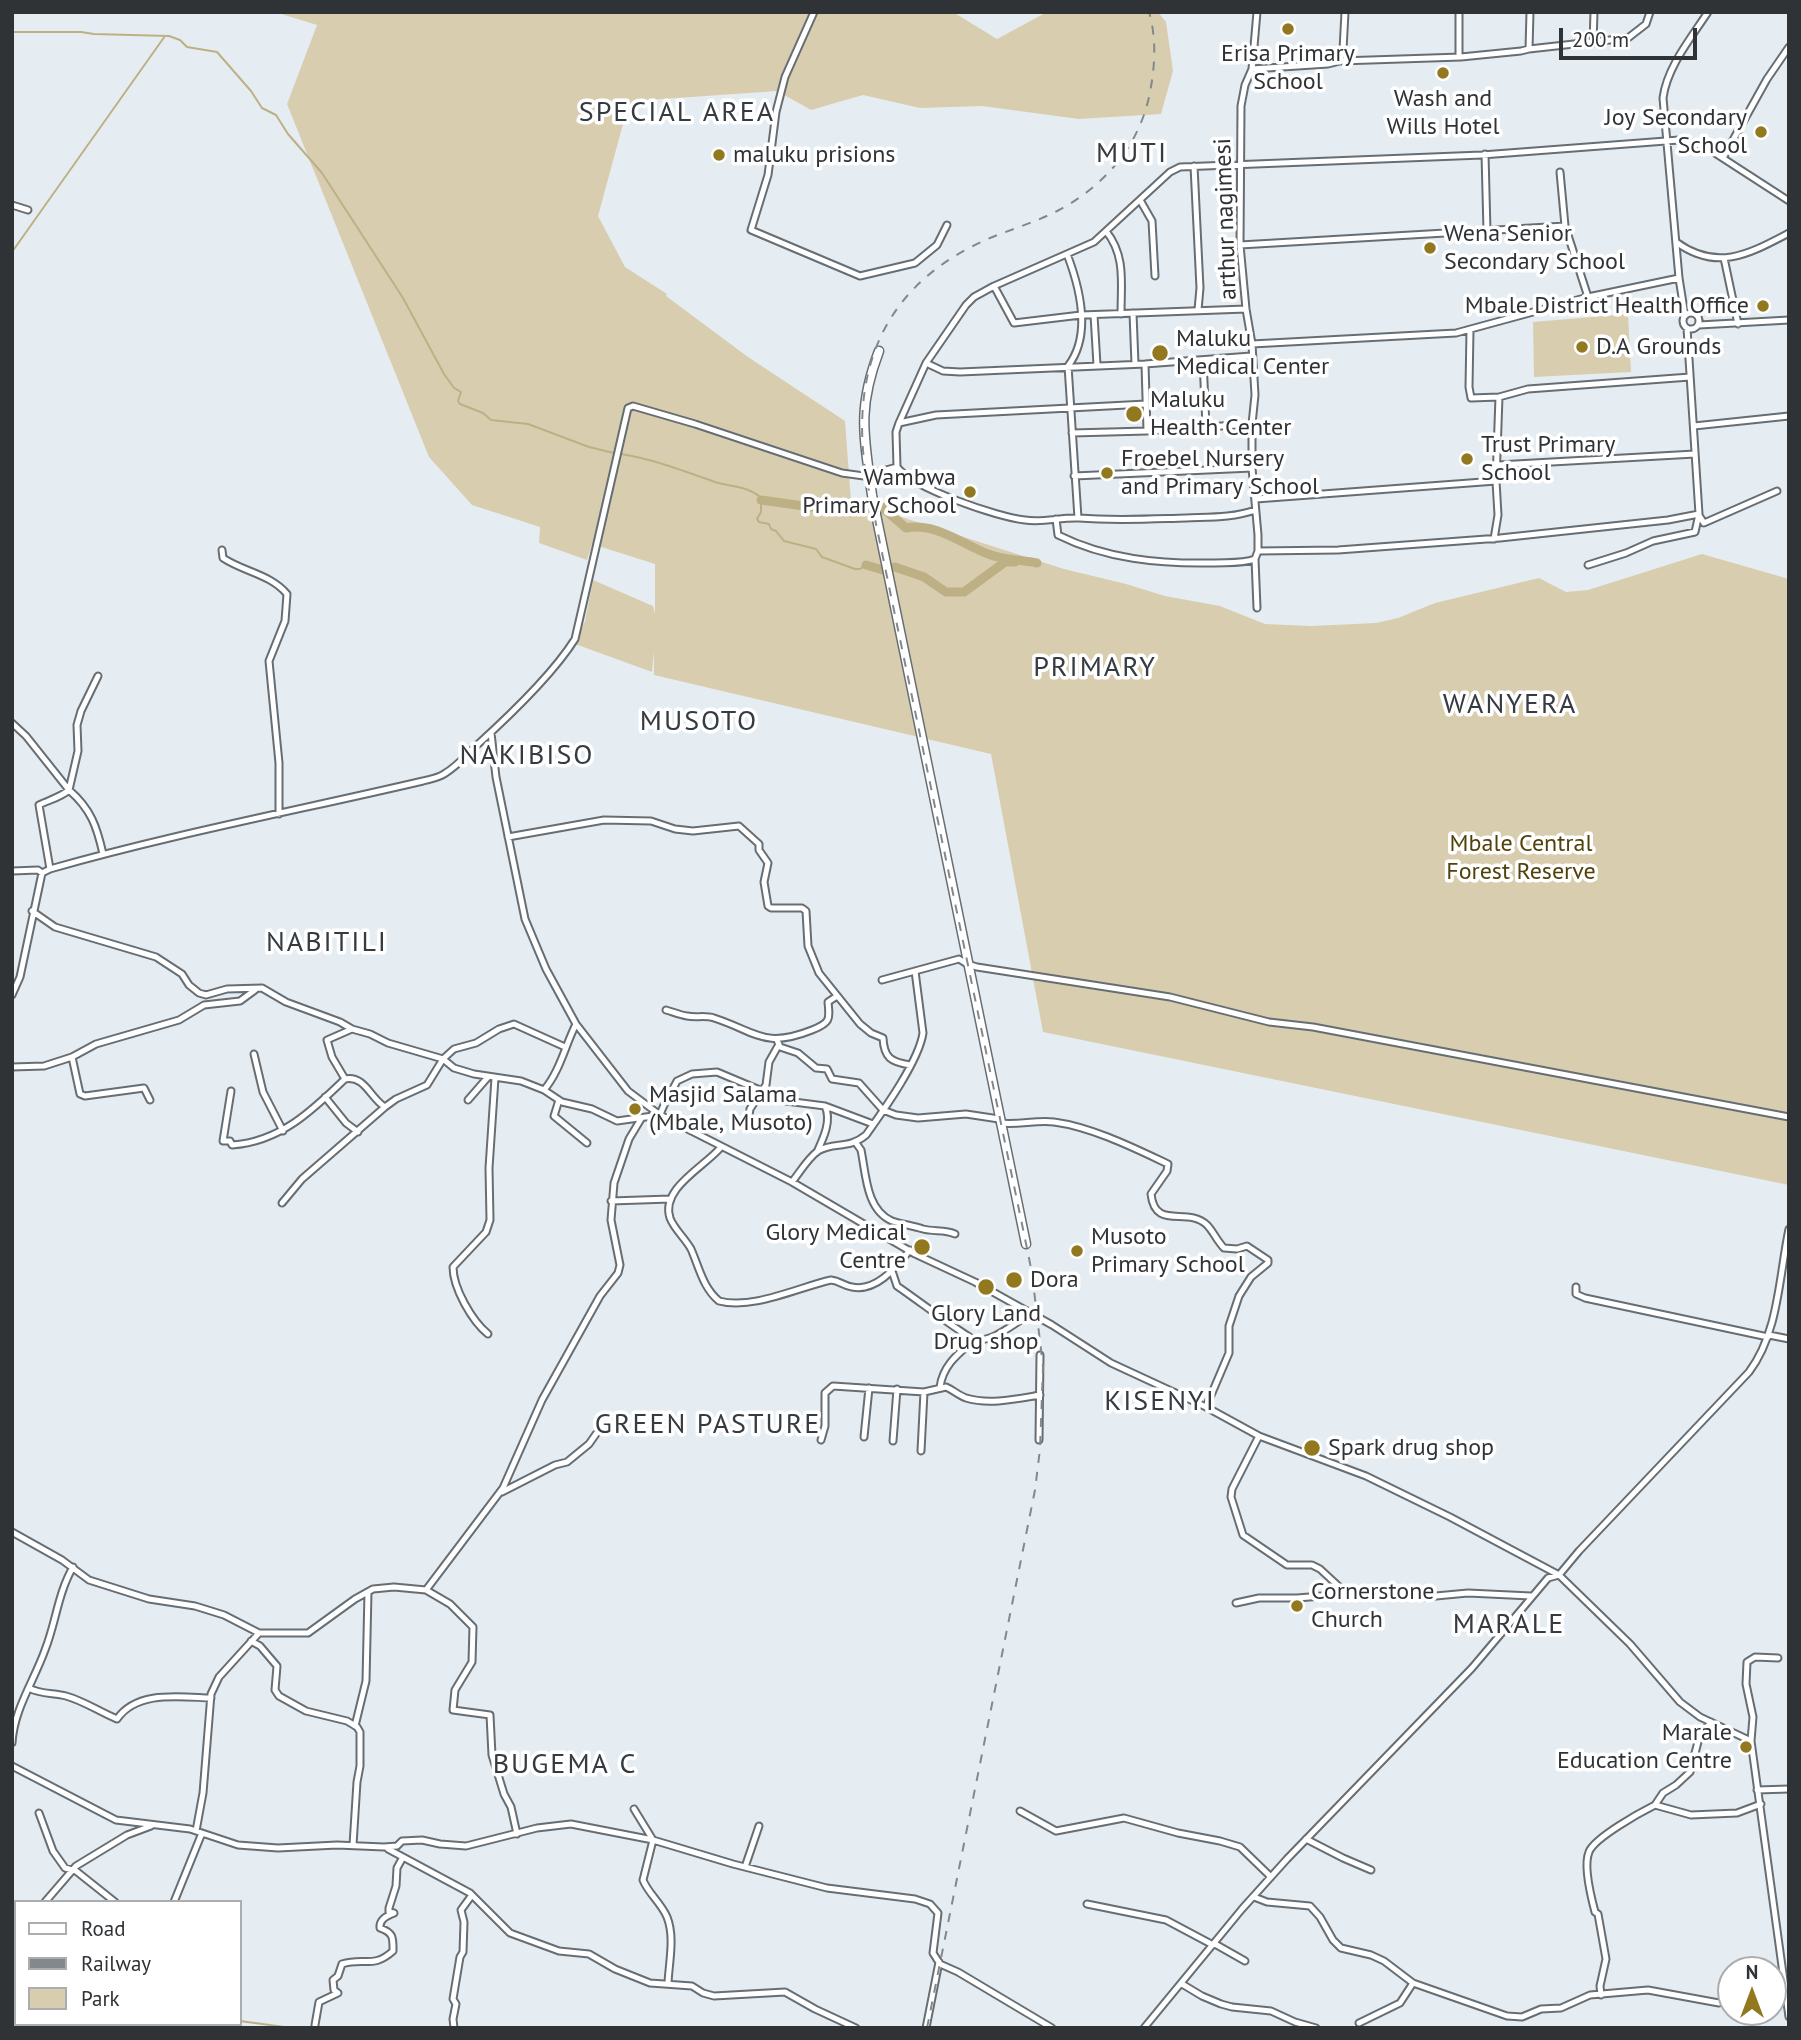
<!DOCTYPE html>
<style>
body{margin:0}
#map{position:relative;width:1801px;height:2040px;overflow:hidden;background:#e5edf2;font-family:"PT Sans",sans-serif}
canvas{display:block}
.frame{position:absolute;inset:0;border:14px solid #303336;pointer-events:none}
.legend{position:absolute;left:14px;top:1900px;width:228px;height:126px;box-sizing:border-box;background:#fff;border:2px solid #acadaf;margin:0;padding:9px 12px;list-style:none;font-size:21px;color:#303336}
.legend li{display:flex;align-items:center;gap:14px;height:35px}
.legend b{width:35px;border:2px solid #acadaf}
.north{position:absolute;left:1717px;top:1956px;width:70px;height:70px;box-sizing:border-box;background:#fff;border:2px solid #acadaf;border-radius:50%;rotate:0deg;font-size:19px;font-weight:700;line-height:28px;text-align:center;color:#303336}
.north::after{content:'';display:block;margin:auto;width:24px;height:32px;background:#92781e;clip-path:polygon(50% 0,100% 100%,50% 72%,0 100%)}
.scale{position:absolute;left:1559px;top:28px;width:138px;height:32px;box-sizing:border-box;border:4px solid #303336;border-top:0;padding-left:9px;font-size:21px;line-height:24px;white-space:nowrap;color:#303336;-webkit-text-stroke:5px #fff;paint-order:stroke}
</style>
<div id="map">
<canvas width="1801" height="2040"></canvas>
<div class="frame"></div>
<ul class="legend">
<li><b style="height:9px;background:#fff"></b>Road</li>
<li><b style="height:9px;background:#83888c"></b>Railway</li>
<li><b style="height:19px;background:#d8ceaf"></b>Park</li>
</ul>
<div class="north">N</div>
<div class="scale">200 m</div>
</div>
<script>
const g = document.querySelector('canvas').getContext('2d');
g.lineJoin = 'round';
function fillPath(path, color) {
  g.fillStyle = color;
  g.fill(path, 'evenodd');
}
function strokePath(path, color, width, dash) {
  g.strokeStyle = color;
  g.lineWidth = width;
  g.lineCap = dash ? 'butt' : 'round';
  g.setLineDash(dash || []);
  g.stroke(path);
}
function drawText(font, color, halo, rows, align = 'center') {
  g.font = font + ' "PT Sans",sans-serif';
  g.lineWidth = 7;
  g.setLineDash([]);
  g.textBaseline = 'middle';
  g.strokeStyle = halo;
  g.fillStyle = color;
  for (const [text, x, y, turn = 0] of rows) {
    g.save();
    g.translate(x, y);
    g.rotate((+turn || 0) * Math.PI / 180);
    g.textAlign = isNaN(turn) ? turn : align;
    if (halo) g.strokeText(text, 0, 0);
    g.fillText(text, 0, 0);
    g.restore();
  }
}
fillPath(new Path2D(`
 M275,12h678l44,27 50,-27h111l8,10 7,49 -12,43 -82,5 -97,-13 -62,2 -57,-13 -52,15 -34,-19 -128,9 -21,6 -30,110 27,51 42,27 -1,2 82,61 97,64 6,80 213,68 62,15 39,12 55,10 45,18 46,2 65,-3 22,-5 37,-15 104,-25 27,14 22,-2 114,-36 87,25v606l-746,-153 -52,-278 -337,-79v-23l-2,20 -77,-28 10,-23 8,-41 60,26 2,8v-50l-63,-20 -5,16 -48,-17 1,-16 -68,-22 -43,-48 -142,-353 30,-79z
 M1628,314l3,58 -97,5 -1,-55z`), '#d8ceaf');
strokePath(new Path2D(`
 M12,32h69l13,2 75,2 11,4 7,7 30,5 34,39 11,17 14,7 12,19 34,39 81,125 41,76 10,14 7,4 -3,9 2,3 23,9 8,7 37,4 61,23 25,6
 M12,252l153,-216
 M621,454c32,5 63,17 94,28 16,5 34,4 46,16v14l-4,7 2,3 10,2 2,5 5,2 8,10 32,8 6,8 33,12h5l6,-4
 M12,2001l4,1
 M240,2021l52,7`), '#beb085', 2);
strokePath(new Path2D(`
 M761,500l50,7 15,-3 29,3 21,-5 30,26c29,-6 56,16 82,26 15,6 34,6 49,9
 M866,565l17,5 12,-3 29,10 22,15h18l41,-30h10`), '#beb085', 9);
const street = new Path2D(`
 M814,12l-29,65 -9,35 -8,63 -17,55 109,46 55,-13 22,-18 10,-20
 M1257,12l-5,57 -7,16 -4,21 -1,139 6,64 6,35 3,51 -3,29v44l6,67v16l-3,8 2,49
 M1459,12v45
 M1593,43l1,-31
 M1529,49l99,-11 18,-14 4,-12
 M1340,61l121,-4 60,-6 8,-2 1,-37
 M1252,69l76,-5 12,-3 3,-11 2,-38
 M1485,154l2,77
 M1723,158l44,-79 22,-32
 M1194,166l6,122 -2,22
 M1560,172l5,54 23,71
 M1140,200l12,21 3,55
 M12,205l16,5
 M1106,231c20,25 15,52 15,83
 M1676,242c41,30 73,12 113,-9
 M1240,245l325,-19
 M1067,254c13,34 25,81 1,112l10,152
 M1724,258l14,66
 M994,286l20,37 67,-8 165,-6
 M1683 321a8 8 0 1 1 16 0a8 8 0 1 1-16 0Z
 M1133,313l2,51
 M1094,315l3,50
 M1685,316l-6,-38 -16,-180c4,-31 28,-60 45,-86
 M1699,325l90,-5
 M1470,330l-1,57 2,11 28,-1 -3,84 2,34 -4,24
 M1252,344l204,-11 132,-36 91,-19
 M1203,360l3,66
 M926,363l17,8 17,1 185,-8 106,-8
 M1145,364l2,67
 M1499,397l29,-8 162,-12
 M899,423l37,-8 210,-11
 M1694,426l95,-10
 M1072,433l75,-2 105,-7
 M1498,465l197,-11
 M1074,476l178,-8
 M1256,499l240,-18
 M1255,510c-22,8 -46,7 -69,8 -36,1 -71,3 -107,0 -18,-1 -36,5 -54,2 -27,-3 -111,-31 -128,-53l-1,-35 3,-9 27,-60 40,-58 8,-8 20,-11 100,-44 76,-70 10,-5 302,-12 197,-15 25,6 85,55
 M1700,517l4,6 73,-32
 M1056,519l2,16c48,24 101,29 154,28 14,-1 30,1 43,-4
 M222,550l1,8c21,14 47,16 64,36l-2,27 -16,40 10,102v51
 M1258,551l80,-1 162,-12 168,-18 31,-6
 M1588,565l38,-12 27,-12 42,-9 4,-18 -12,-186
 M12,723l14,13 43,54 9,-39 -1,-26 4,-14 17,-35
 M491,733l5,44 29,142 21,50 30,55 52,67 32,24 132,67 123,72 60,28 77,43 59,38 95,44 53,29 107,40 84,41 109,58 71,69 50,58 20,15 51,24 38,276
 M508,837l96,-17 47,1 24,8 18,2 46,-5 20,18v6l9,13 -4,19 4,24 3,2h31l4,3 2,35 11,27 41,51 11,9 12,5c1,20 8,24 27,27
 M50,869l-11,-64c10,-5 22,-8 30,-15 22,19 28,37 34,64
 M12,871l26,-1 4,3 8,-4c123,-35 249,-59 373,-88 7,-2 15,-3 21,-7 12,-7 22,-18 32,-28 31,-28 77,-72 99,-107l53,-231 5,-2 62,18 147,49 22,3 33,-9
 M32,911l23,16 101,30 26,17 7,11 10,8 7,2 21,-6 35,-1 24,14 54,20 12,7 18,5 18,9 55,16 11,9 20,6 47,7 23,9 18,12 30,7 25,12 43,-6c4,-13 11,-22 17,-34l15,-7 25,-2 69,29 39,5 48,18
 M882,980l77,-21 8,5 10,3 193,30 99,25 44,5 476,90
 M12,995l8,-18 22,-104
 M666,1010c7,2 14,5 21,6 9,2 18,-1 27,2 43,14 50,31 98,12 18,-7 18,-10 16,-28l9,-6
 M777,1040l3,7 18,6 18,15 11,1 5,10 27,4 24,27 13,5 22,3 48,-4 33,5
 M254,1054l9,38 20,39
 M72,1057l8,37 5,2 59,-8 6,12
 M12,1067l32,-1 28,-9 24,-13 83,-24 25,-15 36,-4 15,-11
 M345,1079c20,-4 25,19 40,28l11,-8 31,-14 16,-26 11,-10 22,-6 23,-14 15,-5 51,23
 M544,1090c16,-19 21,-44 32,-66
 M231,1091l-8,50h7l2,4c48,-3 81,-35 113,-66l-13,-22 -5,-17 25,-11
 M325,1097l21,26 12,9
 M468,1100l20,-23
 M559,1100l-5,16 33,27
 M748,1121l2,-12 16,-24 3,-23 9,-16
 M1000,1123c18,2 36,-3 54,-1 38,5 80,26 114,42l-1,7 -16,23c4,37 36,12 56,31 6,6 10,16 17,23l13,1 10,-3 21,14v3l-17,14 -12,19 -10,30v27l-23,54
 M856,1143l5,7c5,24 5,60 31,71 9,3 22,5 31,8 11,3 22,0 32,5
 M721,1147c-15,19 -61,41 -51,71 4,11 15,20 21,31 8,18 12,39 28,52 34,9 80,-14 112,-21 9,1 13,6 21,7 25,5 44,-20 58,-37
 M817,1152c6,-13 15,-31 8,-46
 M792,1182c8,-10 16,-24 26,-31 16,-10 30,-1 48,-16 17,-24 53,-74 57,-102l-8,-62
 M611,1201l59,-2
 M282,1203l20,-24 83,-72
 M892,1271l5,15c26,18 50,37 77,54 21,2 39,-17 57,-26
 M1576,1287v7l9,4 183,39
 M488,1334c-16,-13 -35,-46 -35,-67l33,-35 4,-12 -1,-52 6,-90
 M1769,1335l20,4
 M940,1387c3,-22 18,-33 34,-47
 M1259,1436l-27,53 -1,8 12,38 44,30h25l8,4 27,25 33,-3h27l18,6 43,-4 63,3
 M864,1437l5,-49
 M821,1440l4,-14v-33l8,-7 91,6 22,-5c7,3 12,8 20,11 23,7 50,1 74,-3
 M1039,1440l1,-85
 M893,1441l4,-52
 M921,1451l3,-59
 M502,1492l53,-27 12,-3 22,-18 7,-10
 M12,1532l50,28 27,20 60,19 46,7 29,9 35,18
 M426,1590l24,14 23,23 -1,35 -17,28 -2,20 37,5 2,40 12,39 7,13 6,27
 M1236,1603l23,-5h38l50,-4
 M251,1641l9,5 17,20 -2,24 4,6 27,15 41,10 10,6 3,5v34l-3,16 -4,63
 M29,1688c10,6 25,5 37,8 18,5 34,16 51,23 20,-29 63,-22 94,-21
 M355,1726l11,-45 2,-89
 M1751,1741l2,-24 -7,-33 1,-22 8,-5 23,1
 M12,1743c2,-34 22,-62 33,-93 11,-28 13,-57 28,-83
 M12,1766l104,54 74,9 48,16 40,3 59,-3 47,2 13,-1 5,-5 20,-1 18,4 26,2 71,-18 34,-4 82,16 80,24 94,24 88,11 15,5 8,9 -5,40 7,11 18,8 94,56
 M1757,1790l32,-1
 M1655,1805l8,-12 13,-8 14,-13 9,-34 12,-16
 M634,1809l19,31 -10,40c5,13 18,23 24,37 8,20 2,45 1,66
 M1020,1811l36,20 68,-13 54,15 42,8 20,6 31,30
 M39,1813l14,38 12,17 11,3 39,31
 M196,1831l7,-38 8,-99 8,-17 40,-44h49l47,-34 18,-10 21,-2 32,3 77,-102 39,-88 58,-104 18,-23 2,-8 -9,-45 3,-37 15,-44 12,-20
 M1306,1839l37,19 28,12
 M388,1849l82,44 40,40 49,18 30,3 26,15 35,14 42,3 11,7 11,3 71,-4 30,17 41,19
 M745,1867l14,-41
 M1254,1897l13,5 43,4 10,11 13,23 8,8 30,7 13,6 29,22 94,33 15,1 19,-8 20,-1 29,-13 58,-5 71,13 12,-3
 M45,1902l31,-36 51,-31 24,-9
 M174,1902l28,-69
 M1087,1904l79,16 47,25
 M1215,1944l30,17
 M1182,1984l20,12 19,8 11,3 39,4 24,11 21,6
 M1773,1990l13,4
 M1601,1995l-1,-9 6,-27 -8,-45 -3,-2c-4,-15 -12,-46 -6,-60 5,-14 52,-40 66,-47l36,10 46,-2 24,-9
 M1359,2023l41,-20 13,-20
 M315,2025l4,-23 19,-9 -4,-3 -1,-10 5,-4 4,-12c23,-7 31,5 51,-13 0,-13 1,-18 -13,-23 -1,-9 7,-12 14,-15l-5,-1v-4l7,-22 1,-18 6,-11
 M34,2028l1,-4
 M143,2028v-4
 M454,2028l-1,-9 3,-15 -3,-5 7,-42 3,-5 1,-30 -3,-12 11,-15
 M926,2028l13,-66
 M1144,2028l98,-119 45,-50 185,-191 76,-90 11,-3 20,-24 170,-179c30,-40 30,-96 40,-143`);
const secondary = new Path2D(`
 M879,351c-22,58 -15,85 -7,144l154,749`);
strokePath(street, '#676e73', 9);
strokePath(secondary, '#676e73', 11);
strokePath(street, '#fff', 5);
strokePath(secondary, '#fff', 8);
strokePath(new Path2D(`
 M927,2028l108,-538 5,-41 3,-82 -11,-94 -9,-44 -157,-753c-15,-98 12,-181 105,-229 28,-15 60,-22 88,-37 45,-24 79,-63 90,-113 6,-28 8,-58 0,-85`), '#83888c', 2, [9, 9]);
for (const [x, y, r, color] of [
 [1288,29,7,"#92781e"],
 [1443,73,7,"#92781e"],
 [1761,132,7,"#92781e"],
 [719,155,7,"#92781e"],
 [1430,248,7,"#92781e"],
 [1763,306,7,"#92781e"],
 [1582,347,7,"#92781e"],
 [1160,353,9,"#92781e"],
 [1134,414,9,"#92781e"],
 [1467,459,7,"#92781e"],
 [1107,473,7,"#92781e"],
 [970,492,7,"#92781e"],
 [635,1109,7,"#92781e"],
 [922,1247,9,"#92781e"],
 [1077,1251,7,"#92781e"],
 [1014,1280,9,"#92781e"],
 [986,1287,9,"#92781e"],
 [1312,1448,9,"#92781e"],
 [1297,1606,7,"#92781e"],
 [1746,1747,7,"#92781e"]
]) {
  const dot = new Path2D();
  dot.arc(x, y, r, 0, 2 * Math.PI);
  g.fillStyle = color;
  g.fill(dot);
  strokePath(dot, '#fff', 2.5);
}
drawText('24px', '#303336', '#fff', [
 ["Erisa Primary",1288,54,"center"],
 ["School",1288,82,"center"],
 ["Wash and",1443,99,"center"],
 ["Wills Hotel",1443,127,"center"],
 ["Joy Secondary",1747,118,"right"],
 ["School",1747,146,"right"],
 ["maluku prisions",733,155],
 ["Wena Senior",1444,234],
 ["Secondary School",1444,262],
 ["Mbale District Health Office",1749,306,"right"],
 ["Maluku",1176,339],
 ["Medical Center",1176,367],
 ["D.A Grounds",1596,347],
 ["Maluku",1150,400],
 ["Health Center",1150,428],
 ["Trust Primary",1481,445],
 ["School",1481,473],
 ["Froebel Nursery",1121,459],
 ["and Primary School",1121,487],
 ["Wambwa",956,478,"right"],
 ["Primary School",956,506,"right"],
 ["Masjid Salama",649,1095],
 ["(Mbale, Musoto)",649,1123],
 ["Glory Medical",906,1233,"right"],
 ["Centre",906,1261,"right"],
 ["Musoto",1091,1237],
 ["Primary School",1091,1265],
 ["Dora",1030,1280],
 ["Glory Land",986,1314,"center"],
 ["Drug shop",986,1342,"center"],
 ["Spark drug shop",1328,1448],
 ["Cornerstone",1311,1592],
 ["Church",1311,1620],
 ["Marale",1732,1733,"right"],
 ["Education Centre",1732,1761,"right"]
], 'left');
drawText('24px', '#303336', '#fff', [
 ["arthur nagimesi",1226,219,-92]
]);
drawText('24px', '#51410a', '#fff', [
 ["Mbale Central",1521,844],
 ["Forest Reserve",1521,872]
]);
g.letterSpacing = '2px';
drawText('28px', '#353b40', '#fff', [
 ["SPECIAL AREA",677,113],
 ["MUTI",1132,154],
 ["PRIMARY",1095,668],
 ["WANYERA",1510,705],
 ["MUSOTO",699,722],
 ["NAKIBISO",527,756],
 ["NABITILI",327,943],
 ["KISENYI",1160,1402],
 ["GREEN PASTURE",708,1425],
 ["MARALE",1509,1625],
 ["BUGEMA C",565,1765]
]);
g.letterSpacing = '0px';
</script>
